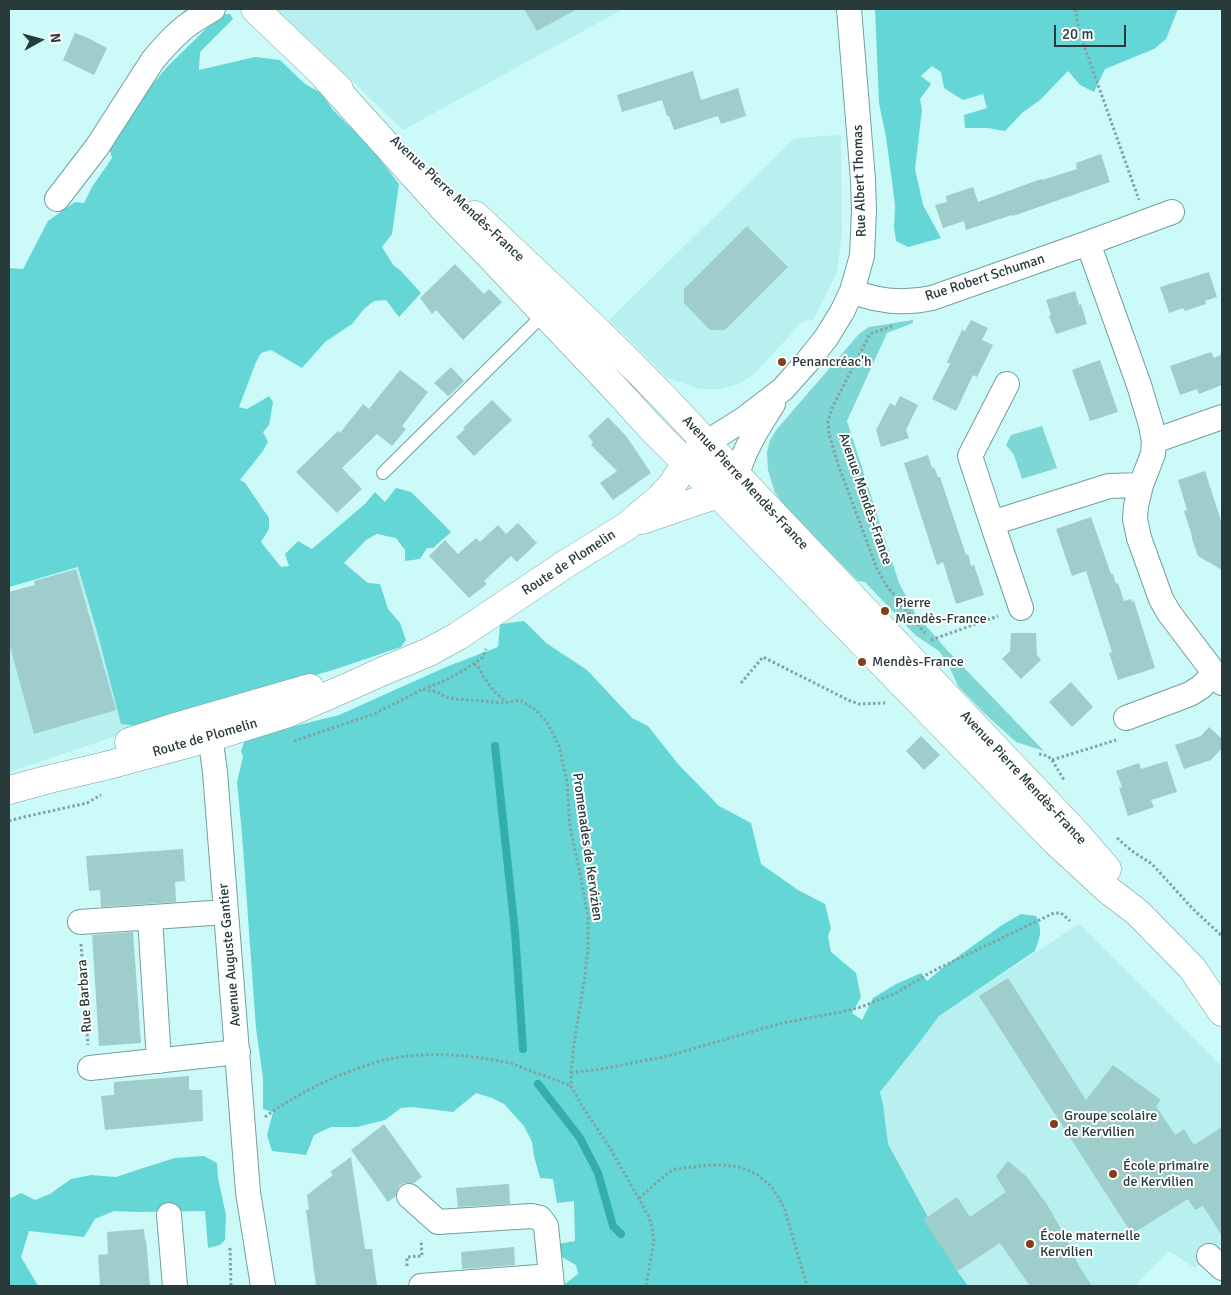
<!DOCTYPE html>
<meta charset="utf-8">
<style>
body{margin:0}
#map{position:relative;width:1231px;height:1295px;overflow:hidden;background:#cbfaf9;font-family:Signika,sans-serif}
canvas{display:block}
.frame{position:absolute;inset:0;border:10px solid #283b3a;pointer-events:none}
.north{position:absolute;left:15px;top:15px;width:50px;height:50px;-webkit-text-stroke:4px #fff;paint-order:stroke;rotate:83deg;font-size:14px;font-weight:700;line-height:20px;text-align:center;color:#283b3a}
.north::after{content:'';display:block;margin:auto;width:18px;height:22px;background:#283b3a;clip-path:polygon(50% 0,100% 100%,50% 72%,0 100%)}
.scale{position:absolute;left:1054px;top:25px;width:72px;height:22px;box-sizing:border-box;border:2px solid #283b3a;border-top:0;padding-left:6px;font-size:15px;line-height:18px;white-space:nowrap;color:#283b3a;-webkit-text-stroke:4px #fff;paint-order:stroke}
</style>
<div id="map">
<canvas width="1231" height="1295"></canvas>
<div class="frame"></div>
<div class="north">N</div>
<div class="scale">20 m</div>
</div>
<script>
const g = document.querySelector('canvas').getContext('2d');
g.lineJoin = 'round';
function fillPath(path, color) {
  g.fillStyle = color;
  g.fill(path, 'evenodd');
}
function strokePath(path, color, width, dash) {
  g.strokeStyle = color;
  g.lineWidth = width;
  g.lineCap = dash ? 'butt' : 'round';
  g.setLineDash(dash || []);
  g.stroke(path);
}
function drawText(font, color, halo, rows, align = 'center') {
  g.font = font + ' Signika,sans-serif';
  g.lineWidth = 4;
  g.setLineDash([]);
  g.textBaseline = 'middle';
  g.strokeStyle = halo;
  g.fillStyle = color;
  for (const [text, x, y, turn = 0] of rows) {
    g.save();
    g.translate(x, y);
    g.rotate((+turn || 0) * Math.PI / 180);
    g.textAlign = isNaN(turn) ? turn : align;
    if (halo) g.strokeText(text, 0, 0);
    g.fillText(text, 0, 0);
    g.restore();
  }
}
fillPath(new Path2D(`
 M277,9h346l-220,121z
 M841,135l1,98 -5,39 -24,48 -10,1 -49,53 -15,10 -19,5h-20l-32,-11 -59,-58 186,-182z
 M103,561l43,165 -137,46v-180l25,-7v-4z
 M1079,924l143,143v177l-8,8 -19,16 -26,-17 -34,35h-167l-45,-65 -35,-77 -5,-40 -3,-12 39,-49 20,-27z`), '#b7f0ef');
fillPath(new Path2D(`
 M913,320v3l-26,10 -40,88 52,162 16,30 32,37 97,101 -28,-9 -32,-29 -26,-27 -9,-20 -10,-15 -24,-16 -50,-53 -7,-1 -72,-73 -11,-15 -7,-23 -1,-18 3,-12 7,-11 82,-95 10,-7z
 M1042,426l15,42 -35,11 -8,-24 -8,-10 5,-10z`), '#7ed6d5');
fillPath(new Path2D(`
 M875,9h303l-12,30 -12,10 -49,20 -11,23 -14,-7 -12,-14 -28,29 -18,13 -17,18 -17,-3h-23l-1,-13 23,-7 -4,-14 -20,6 -19,-12 -3,-16 -9,-6 -11,10 10,8 -11,15 2,11 -7,59 8,36 18,33 -33,9 -12,-6 -2,-14 1,-21 -3,-25 -6,-44 -7,-34z
 M221,14h9l3,5 -33,33 -1,18 56,-13 25,3 25,24 16,9 12,17 17,17 16,14 33,43 -7,50 -10,13 12,19 6,4 21,23 -22,24 -13,-17 -12,1 -10,8 -12,15 -27,18 -23,26 -31,-18 -10,3 -5,9 -17,45 8,2 14,-8 8,-5 4,6 -4,23 -6,7 5,10 -5,9 -23,29 5,3 24,35v11l-8,13 20,25 8,-1 -4,-12 13,-13 14,8 53,-45 10,-12 10,10 11,-14 15,4 40,40 -18,16h-6l-7,11 -15,2v-11l-9,-12 -19,-4 -11,6 -22,23 24,20 12,1 8,25 12,14 6,17 -5,7 -65,22 -66,20h-18l-11,10 -101,27 -19,-2 -23,-89 -20,-68 -69,20v-319l14,1 25,-48 27,-19 9,1 8,-16 20,-29 -6,-20 62,-72z
 M524,621l22,22 41,27 45,48 16,8 30,38 41,42 32,17 10,41 37,26 27,14 6,24 -3,8 3,16 25,21 5,24 -9,16 10,7 11,-22 23,-14 25,-11 6,8 19,-16 56,-40 19,-11 15,2c7,15 4,20 -1,35l-96,65 -20,27 -39,49 3,12 5,40 70,128 10,14h-406l16,-12 -2,-9 -16,-9 -2,-12 17,-3 -1,-40 -17,2 -4,-24 -13,-1 -6,-22 -2,-14 -8,-16 -20,-22 -12,-6 -16,-5 -23,19 -40,-5 -12,1 -16,12 -28,7h-26l-17,8 -8,20 -34,-4 -5,-16 6,-23 -10,-3v-31l-7,-50 -14,-194 -5,-52 6,-25 -2,-6 4,-11 18,-6 76,-19 107,-48 52,-20 2,-23z
 M204,1156l13,7 1,15 8,37 -1,25 -5,5 -12,3 -3,-37 -67,1 -24,-1 -19,8 -11,18 -55,-6 -8,26 17,29h-29v-87l12,-6 14,7 15,-6 21,-15 20,-4 25,2 24,-8 35,-11z`), '#63d6d5');
strokePath(new Path2D(`
 M495,746l20,186 8,117
 M538,1084l42,54 18,35 15,53 8,8`), '#33adad', 8);
fillPath(new Path2D(`
 M524,9h53l-40,22z
 M75,33l13,5 19,10 -13,27 -31,-15z
 M693,71l8,29 37,-12 8,28 -25,8 -3,-8 -44,14 -5,-14h-2l-5,-16 -40,12 -5,-17z
 M1101,154l9,28 -97,34 -1,-1 -46,15 -2,-9 -21,7 -8,-23 12,-3 -1,-6 27,-9 5,15 63,-23 1,1 35,-11 -1,-6z
 M747,226l41,41 -63,63h-15l-26,-27v-14z
 M455,264l29,30 5,-5 13,13 -39,38 -27,-30 -4,4 -12,-16z
 M1209,272l8,25 -12,4 1,3 -21,7 -2,-3 -14,5 -9,-26z
 M1075,291l4,14 2,-1 6,20 -31,10 -7,-18 2,-1 -5,-15z
 M971,320l17,8 -6,12 11,5 -16,32 -4,-2 -17,36 -24,-12 18,-35 -3,-2 15,-32 3,1z
 M1211,352l3,6 8,-4v31l-23,9 -2,-5 -17,6 -10,-29z
 M1100,360l18,52 -28,9 -18,-51z
 M451,367l13,14 -12,12 -4,3 -14,-13z
 M400,370l28,22 -26,34 4,3 -14,17 -15,-12 -35,34 20,21 -25,24 -41,-41 42,-41 2,2 23,-29 6,5z
 M900,396l18,9 -12,25 3,8 -28,9 -5,-17 14,-27 5,3z
 M492,400l20,20 -38,36 -18,-19 9,-8 -2,-1z
 M608,417l19,20 24,36 -38,27 -13,-17 17,-12 -26,-26 2,-3 -5,-6z
 M928,455l4,13 2,-1 4,10h2l26,78 2,-1 3,12 3,-1 10,30 -28,9 -13,-42 -6,3 -33,-102z
 M1205,471l17,53v46l-24,-14 -6,-17v-3l-8,-25 3,-1 -9,-30z
 M1091,517l20,57h2l3,10 2,-1 6,18 7,-2 1,3 2,-1 21,67 -37,12 -9,-27 3,-1 -26,-81 -14,5 -16,-47z
 M518,523l19,20 -20,19 -6,-6 -27,25 3,3 -18,14 -40,-42 16,-16 13,14 18,-16 4,4 18,-17 8,9z
 M76,569l40,141 -82,24 -25,-91v-51l26,-7 -1,-4z
 M1011,633h25l1,22 4,5 -20,19 -19,-20 8,-8z
 M1071,682l22,25 -21,20 -23,-25z
 M1209,727l13,12v9l-11,12 -27,9 -9,-24 26,-9z
 M921,736l19,19 -16,15 -18,-19z
 M1167,761l10,31 -26,8 3,7 -26,9 -9,-28 3,-1 -6,-16 23,-8 2,6z
 M183,849l2,32 -10,1 1,20 -75,5 -1,-17 -11,1 -3,-35z
 M133,932l8,111 -42,3 -7,-111z
 M1008,978l78,122 27,-35 48,35 -5,6 19,29 9,-6 10,16 28,-18v109l-19,-30 -8,4 -7,-11 -56,35 -153,-238z
 M189,1076v14h13l1,31 -98,9 -4,-34 13,-1v-13z
 M384,1124l38,53 -8,6h-9l-6,3 -3,7v3l-8,6 -37,-52z
 M351,1157l14,92h7l5,37h-61l-10,-76 3,-1 -2,-14 26,-20 -3,-3z
 M1008,1161l19,16 21,29 18,32 13,28 13,20h-62l-30,-43 -42,28 -35,-51 34,-23 13,20 36,-25 -10,-16z
 M509,1184l1,20 -52,3 -2,-19z
 M144,1229l1,11h1l4,46h-50l-2,-31 10,-1 -1,-22z
 M514,1247l1,18 -53,4 -1,-17z`), '#9fcdcc');
const lane = new Path2D(`
 M383,473l161,-159`);
const street = new Path2D(`
 M57,199l40,-52 56,-87c11,-13 22,-26 36,-36 8,-6 16,-10 24,-15
 M1088,243l51,142 12,40 3,16 -1,13 -12,31 -5,21 -1,13 4,19 22,61 8,14 53,70
 M852,291c26,11 52,13 80,7l156,-55 84,-31
 M1007,384l-37,72 22,67 117,-37 32,-1
 M1154,441l68,-24
 M706,443l38,-24 39,-30 24,-27 19,-24 16,-26 10,-21 10,-35 2,-46 -1,-30 -14,-171
 M737,475c7,-26 22,-49 36,-71
 M992,523l29,85
 M1126,718l64,-24 11,-7 14,-14
 M205,720l7,30 3,22 33,420 15,94
 M150,918l9,143
 M80,922l146,-10
 M90,1068l148,-16
 M409,1196l29,26 93,-6 9,2 6,8 6,60
 M169,1215l6,71
 M1209,1256l13,12
 M421,1286l130,-10`);
const secondary = new Path2D(`
 M255,9l84,80
 M326,78l119,132 44,45 122,129 43,47 64,63 337,347 52,48 31,24 54,55 30,44
 M475,215c78,74 159,147 231,228l369,389 32,37
 M642,520l76,-26 12,-12
 M129,742l43,-14 138,-40
 M9,790l41,-11 55,-13 104,-28 77,-24 64,-28 31,-14 48,-20 29,-16 109,-73 60,-37 33,-28 12,-13 14,-22 13,-13`);
strokePath(lane, '#739f9e', 14);
strokePath(street, '#739f9e', 26);
strokePath(secondary, '#739f9e', 29);
strokePath(new Path2D(`
 M1075,9l5,25 59,166
 M892,326l-22,8 -38,74 -4,13 1,13 9,30 39,105 9,16 39,48
 M931,640l67,-24
 M474,664l4,2 5,10 11,15 12,11
 M741,683l22,-26 85,43 11,4 26,-1
 M423,689l14,3 8,5 11,2 50,4 14,-3 16,10 12,14 11,22 8,36 3,45 11,51 7,39v32l-4,33 -10,62 -3,29v13l11,20 28,42 39,69 3,11 2,13 -8,45
 M294,741l80,-27 49,-25 19,-7 22,-12 18,-12 4,-9
 M1039,754l9,2 4,4 12,20
 M1052,760l64,-20
 M9,821l15,-4 63,-14 14,-8
 M1117,838l15,13 20,13 41,45 29,27
 M81,944l7,101
 M571,1073l30,-4 67,-13 114,-33 59,-11 20,-5 35,-14 37,-22 121,-58h7l9,8
 M265,1117c28,-21 59,-36 91,-48 11,-4 22,-8 33,-10 38,-8 83,-4 121,4 7,2 12,5 18,7 14,5 29,10 43,16
 M639,1198l30,-26 7,-3 34,-4h13l16,2 11,4 8,4 14,12 12,20 23,79
 M230,1248l1,38
 M407,1266v-9l15,-1 -1,-16`), '#81a3a2', 3, [2.5, 2.5]);
strokePath(lane, '#fff', 12);
strokePath(street, '#fff', 24);
strokePath(secondary, '#fff', 28);
for (const [x, y, r, color] of [
 [782,362,5,"#853e1b"],
 [885,611,5,"#853e1b"],
 [862,662,5,"#853e1b"],
 [1054,1124,5,"#853e1b"],
 [1113,1174,5,"#853e1b"],
 [1030,1244,5,"#853e1b"]
]) {
  const dot = new Path2D();
  dot.arc(x, y, r, 0, 2 * Math.PI);
  g.fillStyle = color;
  g.fill(dot);
  strokePath(dot, '#fff', 2);
}
drawText('14px', '#283b3a', '#fff', [
 ["Rue Albert Thomas",860,181,-92],
 ["Avenue Pierre Mendès-France",457,199,43],
 ["Rue Robert Schuman",985,278,-18],
 ["Avenue Pierre Mendès-France",745,483,47],
 ["Avenue Mendès-France",865,499,71],
 ["Route de Plomelin",569,563,-33],
 ["Route de Plomelin",205,738,-16],
 ["Avenue Pierre Mendès-France",1023,778,47],
 ["Promenades de Kervizien",587,847,82],
 ["Avenue Auguste Gantier",230,955,-95],
 ["Rue Barbara",85,996,-94]
]);
drawText('14px', '#283b3a', '#fff', [
 ["Penancréac'h",792,362],
 ["Pierre",895,603],
 ["Mendès-France",895,619],
 ["Mendès-France",872,662],
 ["Groupe scolaire",1064,1116],
 ["de Kervilien",1064,1132],
 ["École primaire",1123,1166],
 ["de Kervilien",1123,1182],
 ["École maternelle",1040,1236],
 ["Kervilien",1040,1252]
], 'left');
</script>
